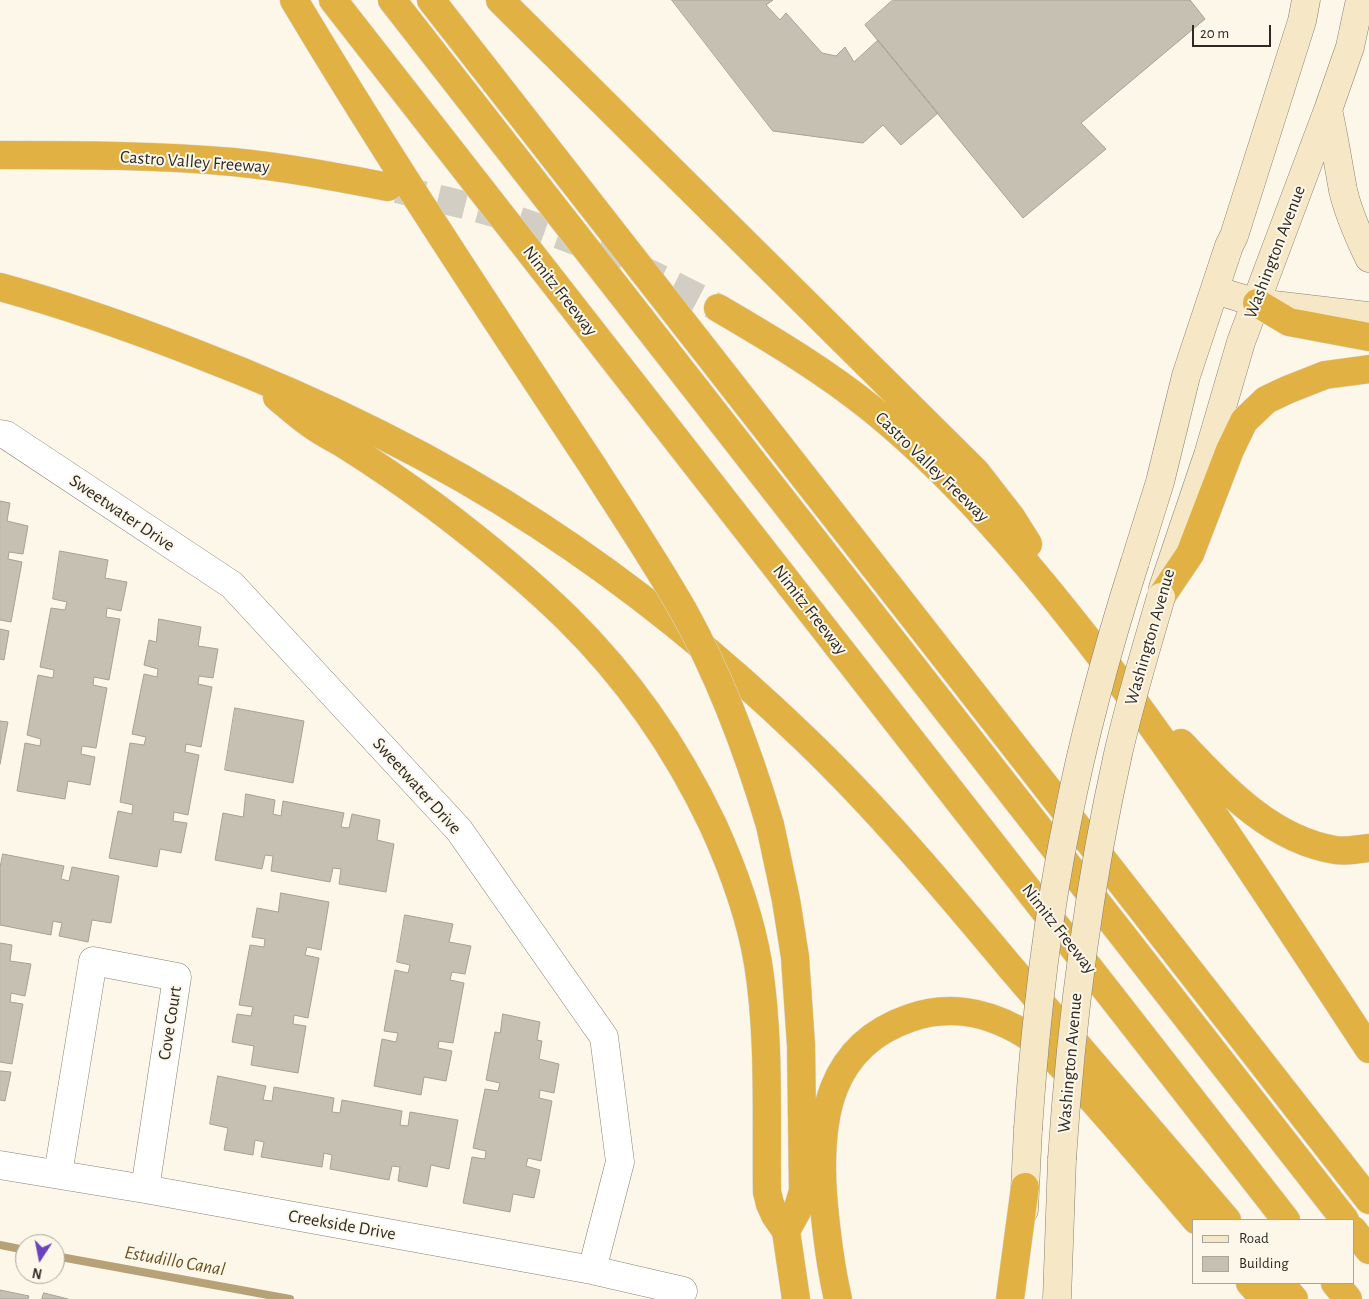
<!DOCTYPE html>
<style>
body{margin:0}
#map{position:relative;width:1369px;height:1299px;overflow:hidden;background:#fdf7ea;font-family:"Alegreya Sans",sans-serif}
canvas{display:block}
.legend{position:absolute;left:1192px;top:1219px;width:162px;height:65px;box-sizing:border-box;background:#fdf7ea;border:1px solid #aaa59c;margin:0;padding:6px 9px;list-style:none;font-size:15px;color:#2d2a26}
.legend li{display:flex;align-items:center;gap:10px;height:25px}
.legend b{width:25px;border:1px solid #aaa59c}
.north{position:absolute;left:15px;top:1234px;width:50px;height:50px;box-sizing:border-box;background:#fdf7ea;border:1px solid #aaa59c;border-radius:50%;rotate:191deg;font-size:14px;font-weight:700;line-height:20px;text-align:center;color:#2d2a26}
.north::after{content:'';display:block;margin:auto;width:18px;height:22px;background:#6d43bb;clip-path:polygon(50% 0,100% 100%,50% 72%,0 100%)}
.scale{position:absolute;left:1192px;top:25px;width:79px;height:22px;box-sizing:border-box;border:2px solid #2d2a26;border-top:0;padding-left:6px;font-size:15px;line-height:18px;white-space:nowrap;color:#2d2a26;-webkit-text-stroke:4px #fdf7ea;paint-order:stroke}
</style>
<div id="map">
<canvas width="1369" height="1299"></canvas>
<ul class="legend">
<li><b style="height:6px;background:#f6e8c7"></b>Road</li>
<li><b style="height:14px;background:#c6c0b3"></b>Building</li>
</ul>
<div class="north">N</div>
<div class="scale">20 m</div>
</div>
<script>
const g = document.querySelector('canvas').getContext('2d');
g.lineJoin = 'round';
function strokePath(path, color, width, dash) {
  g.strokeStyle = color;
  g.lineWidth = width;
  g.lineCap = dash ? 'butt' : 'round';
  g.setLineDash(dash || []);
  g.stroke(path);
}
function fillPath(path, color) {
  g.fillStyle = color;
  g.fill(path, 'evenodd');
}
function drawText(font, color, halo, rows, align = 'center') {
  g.font = font + ' "Alegreya Sans",sans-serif';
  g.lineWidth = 4;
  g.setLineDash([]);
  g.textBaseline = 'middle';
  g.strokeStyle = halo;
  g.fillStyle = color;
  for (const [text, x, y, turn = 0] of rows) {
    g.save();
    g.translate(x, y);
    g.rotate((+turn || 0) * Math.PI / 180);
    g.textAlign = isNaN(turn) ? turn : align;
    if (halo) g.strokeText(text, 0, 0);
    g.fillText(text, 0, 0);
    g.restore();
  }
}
strokePath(new Path2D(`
 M0,1245l25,5
 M55,1256l235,43`), '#b7a277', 8);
const building = new Path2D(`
 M672,0h101l-7,5 14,15 6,-7 36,40 14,3 9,-9 9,15 24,-22 60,73 -37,32 -18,-20 -20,18 -90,-12z
 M893,0h297l15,19 -124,104 25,26 -83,69 -158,-193z
 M0,501l10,2 -3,18 21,5 -5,28 -14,-2 -1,7 14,3 -11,60 -11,-2z
 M60,551l48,9 -3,18 22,4 -6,29 -14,-3 -1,9 14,2 -11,61 -15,-3 -1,8 14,3 -11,60 -14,-2 -1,8 14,3 -5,28 -22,-4 -3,18 -48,-8 8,-48 15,3 1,-7 -14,-4 11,-60 15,3 1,-8 -14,-3 11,-59 14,2 2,-8 -14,-3z
 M159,619l42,8 -3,19 20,3 -5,29 -14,-2 -1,8 14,3 -11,60 -15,-3 -1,8 14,3 -11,60 -14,-3 -1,9 14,2 -6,30 -21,-4 -3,18 -48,-9 9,-47 14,3 1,-9 -13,-3 10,-59 14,2 2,-8 -14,-3 12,-60 13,3 1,-8 -14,-4 5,-25 7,2z
 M0,629l9,2 -5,29 -4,-1z
 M235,708l69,13 -11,62 -68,-13z
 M0,721l8,1 -8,42z
 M246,794l29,6 -2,14 8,2 2,-15 61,12 -3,14 8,1 3,-14 28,6 -3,20 17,4 -8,48 -47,-8 2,-15 -8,-1 -3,14 -59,-11 2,-15 -8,-1 -3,14 -47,-9 8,-47 20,4z
 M3,854l61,12 -3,13 8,2 3,-14 47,9 -8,47 -19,-3 -4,22 -29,-6 3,-13 -9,-2 -2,14 -51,-10v-57z
 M281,893l48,9 -8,48 -14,-3 -2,8 14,3 -11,60 -14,-3 -1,9 13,2 -8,47 -47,-8 3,-19 -22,-4 5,-28 14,2 2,-9 -14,-2 11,-60 14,2 1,-8 -13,-2 5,-29 21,4z
 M405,915l48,9 -4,18 22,4 -6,28 -13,-2 -2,8 14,3 -11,60 -14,-2 -1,7 14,3 -6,30 -22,-4 -3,18 -47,-9 8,-47 14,3 2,-9 -14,-2 11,-61 13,3 2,-8 -13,-3z
 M0,943l12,2 -2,16 21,3 -6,32 -14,-3 -1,9 13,2 -11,60 -12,-2z
 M503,1014l37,8 -3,18 5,1 -3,18 20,5 -5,29 -14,-3 -1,8 13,3 -11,60 -13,-3 -2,8 14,4 -6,28 -21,-4 -3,18 -47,-9 9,-46 13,2 1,-8 -13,-3 12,-59 13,2 2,-8 -14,-3 9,-48 5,1z
 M0,1071l11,1 -6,29 -5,-1z
 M218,1076l48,10 -3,14 9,1 2,-14 60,11 -2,14 8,1 2,-13 60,11 -2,14 8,1 2,-14 48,8 -9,49 -18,-4 -4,22 -29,-6 2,-14 -8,-1 -3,14 -59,-11 2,-14 -8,-2 -2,14 -61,-10 3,-15 -9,-2 -2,15 -29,-5 4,-22 -18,-4z
 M0,1290l29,6 -1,3h-28z
 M44,1293l24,6h-26z`);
fillPath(building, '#c6c0b3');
strokePath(building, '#a7a195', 1);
strokePath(new Path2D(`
 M397,189c34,8 67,15 100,25 77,23 150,56 221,94`), '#d3cec3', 28, [28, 14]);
const street = new Path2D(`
 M0,434l6,1 226,150 227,245 145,207 16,125 -28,108
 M0,1165l145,24 447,81 91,21
 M58,1174l35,-213 84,16 -32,212`);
const secondary = new Path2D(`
 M1328,110c6,26 10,53 15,80 5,23 16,47 26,68
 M1215,290l42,13 112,13
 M1135,562l25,-80 26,-106 43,-130 5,-10 68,-215 4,-21
 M1163,588l45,-133 33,-113 87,-232 22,-63 10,-47
 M1024,1210l4,-81
 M1057,1299l5,-140`);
const highway = new Path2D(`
 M294,0c95,159 198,314 300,468
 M333,0l953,1220
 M392,0l953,1220
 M431,0l938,1200
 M500,0l476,472 35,45 17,27
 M0,155c78,0 155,0 233,7 52,5 104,15 155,25
 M0,287c66,18 131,41 195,66 120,46 237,102 345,173 95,62 183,134 265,213 74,71 140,150 206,229 72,84 144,168 216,252
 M1257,303l32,19 80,15
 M718,308c53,31 107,63 155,102 82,67 150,147 215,230 101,131 190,271 281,409
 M277,397c11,9 23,20 35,28 9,7 20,12 30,18 32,20 64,42 95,65 45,34 89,70 130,110 60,59 110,131 146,207 20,44 37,90 45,138 12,75 8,153 9,229l3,12 5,11 11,16 10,68
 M1161,597l29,-43 40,-104 14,-29 22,-21 21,-10 38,-15 44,-6
 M1181,743c43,45 89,96 154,107 10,2 23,-1 34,-2
 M770,825l16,75 9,57 6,88 2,146 -6,20 -11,20
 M1353,1230l16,20
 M1250,1283l14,16
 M1280,1283l14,16
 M1335,1283l13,16
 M838,1299c-8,-34 -12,-69 -15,-104 -5,-76 5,-149 87,-177 36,-13 73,-7 106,11 28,15 50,42 72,66 37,41 72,83 108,125
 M1010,1299l15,-112`);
strokePath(street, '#868074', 29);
strokePath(secondary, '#868074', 29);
strokePath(highway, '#d9d9d8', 29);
strokePath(street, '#fff', 28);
strokePath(secondary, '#f6e8c7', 28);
strokePath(highway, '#e1b243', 28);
const secondaryBridge = new Path2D(`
 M1028,1129c7,-103 18,-206 39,-307 17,-88 41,-175 68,-260
 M1062,1159c9,-136 26,-271 56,-405 12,-53 28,-105 43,-157`);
const highwayBridge = new Path2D(`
 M594,468c30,47 61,93 89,142 38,68 65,141 87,215`);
strokePath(secondaryBridge, '#868074', 29, []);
strokePath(highwayBridge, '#d9d9d8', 29, []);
strokePath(secondaryBridge, '#f6e8c7', 28);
strokePath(highwayBridge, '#e1b243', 28);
drawText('18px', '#2d2a26', '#fdf7ea', [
 ["Castro Valley Freeway",195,162,4],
 ["Washington Avenue",1275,252,-69],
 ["Nimitz Freeway",560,291,52],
 ["Castro Valley Freeway",932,467,44],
 ["Sweetwater Drive",122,513,34],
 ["Nimitz Freeway",810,610,52],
 ["Washington Avenue",1150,637,-74],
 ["Sweetwater Drive",417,786,48],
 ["Nimitz Freeway",1059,929,52],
 ["Cove Court",170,1023,-81],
 ["Washington Avenue",1070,1063,-85],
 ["Creekside Drive",342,1225,10]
]);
drawText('italic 19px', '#664f1c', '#fdf7ea', [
 ["Estudillo Canal",175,1261,10]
]);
</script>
